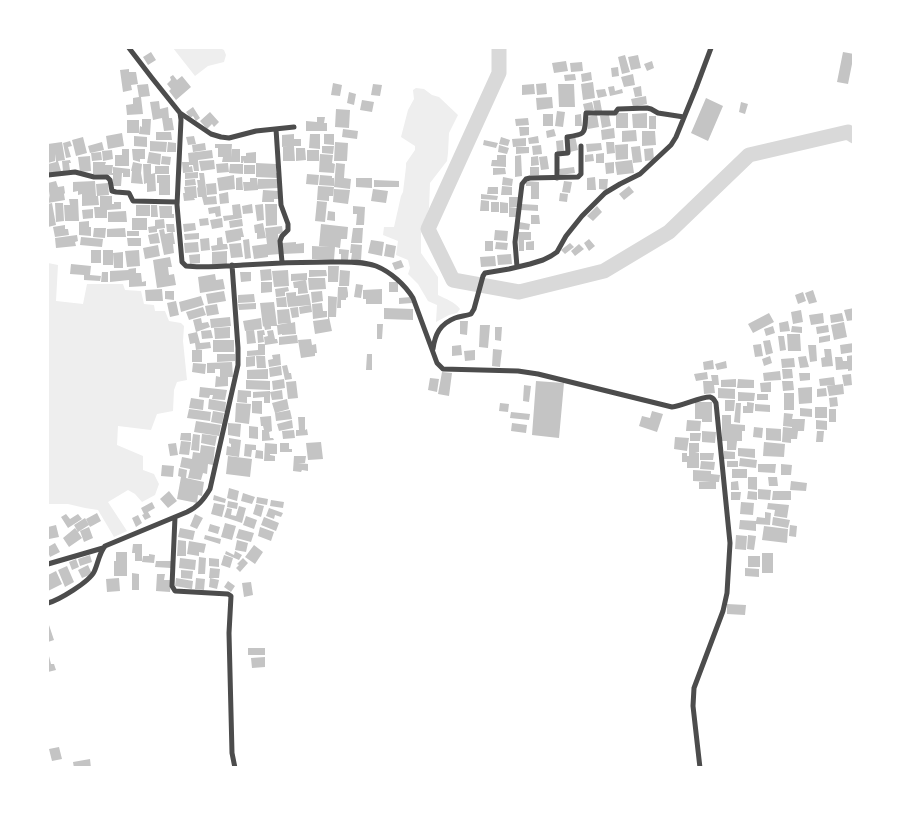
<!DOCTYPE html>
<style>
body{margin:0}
#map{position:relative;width:901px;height:815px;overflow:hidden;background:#fff;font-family:Figtree,sans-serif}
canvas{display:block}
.frame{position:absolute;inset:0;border:49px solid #fff;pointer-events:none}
</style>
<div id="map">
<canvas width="901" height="815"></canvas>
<div class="frame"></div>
</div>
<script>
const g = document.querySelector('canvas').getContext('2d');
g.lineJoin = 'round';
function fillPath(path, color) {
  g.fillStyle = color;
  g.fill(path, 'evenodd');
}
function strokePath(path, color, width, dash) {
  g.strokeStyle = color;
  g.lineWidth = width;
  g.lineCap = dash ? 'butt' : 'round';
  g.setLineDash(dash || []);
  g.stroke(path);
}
fillPath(new Path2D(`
 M173,48h47l4,2 2,5 -2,7 -16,4 -13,10z
 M416,88l8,1 8,6 7,2 19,18 -9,18 -1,20 -1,8 -17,22 -1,25 -8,24v21l17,24v18c8,4 17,7 22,14l-3,4 -8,2 -13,7 1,-17 -9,-4 -10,-17 -10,-10 2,-6 -2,-8 -12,-5 2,-14 -15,-6 1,-8h10l7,-31 2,-4 3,-25v-4l9,-13v-4l-14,-9 7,-27 6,-11 -1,-9z
 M48,263l10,2 -2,36 27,3 4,-20h36l2,6 16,1 3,13 10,1 1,6h10l4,10 12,2 3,3 -1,15 4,39 -10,2 -3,8 -1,21 -16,3 -6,16 -33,-4 -1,19 26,11v14l11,4 5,10 -4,11 -13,7 -7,-8 -7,-4 -20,12 19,29 -13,6 -16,-27 -13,-2 -17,-4h-20z`), '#eee');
strokePath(new Path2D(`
 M499,48v25l-71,156 25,51 66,12 85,-21 65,-39 80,-77 99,-23 6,4`), '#d9d9d9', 15);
fillPath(new Path2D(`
 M151,52l5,8 -8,5 -5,-8z
 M843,52l11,2 -6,30 -11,-2z
 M625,55l5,17 -8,2 -4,-17z
 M638,55l3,13 -10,2 -3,-13z
 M566,61l2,10 -14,2 -2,-10z
 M652,61l2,7 -7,3 -3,-7z
 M582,62l1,9 -12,1 -1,-9z
 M618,67l1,9 -7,1 -1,-9z
 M129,69v3h7l2,12 -7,1 1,5 -9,2 -3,-22z
 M591,72l1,8 -10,2 -1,-8z
 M575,74l1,6 -11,1 -1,-6z
 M633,74l2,11 -11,2 -3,-10z
 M173,75l4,5 5,-4 9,11 -15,13 -7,-9 2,-2 -4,-5 4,-4 -1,-3z
 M593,82l2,16 -12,2 -2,-16z
 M333,83l9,2 -2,11 -9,-1z
 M546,83l1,11 -10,1 -1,-11z
 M148,84l2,12 -9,1 2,17 -16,1 -1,-10 7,-1v-6l6,-1 -2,-12z
 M373,84l9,1 -2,11 -9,-1z
 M534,84l1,10 -13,1v-10z
 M558,84h16l1,23h-16z
 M614,86l1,5 7,-2 1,4 -13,3 -2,-9z
 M641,86l1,10 -7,1 -2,-9z
 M605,89l2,7 -9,2 -2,-8z
 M349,92l7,2 -2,11 -7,-2z
 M646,96l1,8 -14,3 -2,-8z
 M552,97l1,11 -16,2 -1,-12z
 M706,98l17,8 -15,35 -17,-8z
 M362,100l12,2 -2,10 -12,-2z
 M600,100l2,11 -7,2 -2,-12z
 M159,101l1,8 8,-2 1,11h3l2,12 -10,1 -2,-13 -9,2 -3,-18z
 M592,102l2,8 -9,2 -2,-8z
 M741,102l7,2 -3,10 -6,-2z
 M193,107l7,11 -4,3 -3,-5 -3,2 -4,-6z
 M336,109l14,1 -1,18 -14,-1z
 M557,111l8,1 -2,15 -8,-1z
 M210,112l9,10 -5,5 -2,-3 -5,5 -7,-8z
 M616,113h12v15h-12z
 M647,113v15h-14l-1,-14z
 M543,114h10v12h-10z
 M581,114l1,12h-7v-11z
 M597,115l2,12 -11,2 -2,-12z
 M609,115l2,11 -9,2 -2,-12z
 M649,116h7v13h-7z
 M317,117h8l-1,6h3v8h-21v-10l11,1z
 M528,118l1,7 -13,1 -1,-7z
 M142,119h9l-1,16 -11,-1 1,-8 2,1z
 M127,120h12v13h-12z
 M519,127h10v8l-9,1z
 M614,128l1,10 -13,2 -1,-10z
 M343,129l15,2 -1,8 -15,-2z
 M554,129l2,7 -9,2 -1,-7z
 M636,130l1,11 -15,1v-11z
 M642,131h13l1,14 -14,1z
 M156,132h15l1,8h-16z
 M122,133l2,13 -16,3 -2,-13z
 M294,134v5h7v7h-7l1,15h-12v-14l6,-1 -7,1v-12z
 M310,134h10v15l-11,-1z
 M324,134h10v11l-10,-1z
 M134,136l13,1v10l-13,-1z
 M194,136l2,8 -8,1 -2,-8z
 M538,136l1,7 -10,1 -1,-6z
 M575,136l3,14 -8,2 -2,-14z
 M83,137l4,16 -11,3 -4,-16z
 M501,137l9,3 -2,6 -9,-2z
 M526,138v8l-13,1 -1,-8z
 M484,140l14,3 -2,5 -13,-3z
 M563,140l1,12h-7l-1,-11z
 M70,141l2,5 -4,1 3,10 -5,1 -3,-15z
 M150,141l17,1 -1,10 -16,-1z
 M62,142l3,18 -7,1 3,10 -13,3v-10l8,-2 -1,-8v7l-7,2v-19z
 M102,142l2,8 -14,3 -2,-7z
 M168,142l8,1v9h-9z
 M335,142l13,1 -1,18h-13z
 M606,142h8l1,11 -8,1z
 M205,143l1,7 -13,2 -1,-7z
 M601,143l1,7 -15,2 -1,-8z
 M215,144h17l-1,14 1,-9h8v13h-18l1,-5h-5v-9h-3z
 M628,144v15l-12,1 -1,-15z
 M499,145l10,3 -2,6 -9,-2z
 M541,145l1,9 -9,1 -1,-9z
 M322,146h12l-1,8 -11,-1z
 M640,146l2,16 -9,1 -2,-16z
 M516,147h13v6l-13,1z
 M296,148h9l1,12 -10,1z
 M653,148l1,12 -9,1 -1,-12z
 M122,149h7v17h-14v-11h7z
 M132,149h13v10h-5v3l-7,-2z
 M112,150l1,9 -10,2 -1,-10z
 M212,150l1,8 -15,2 1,11h-5l-1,-6h-4v2l3,-1 1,6 -10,1 -1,-11h7l-1,-9z
 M307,150h12v11h-12z
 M101,152l1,8 -10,1 -1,-8z
 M149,152l12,2 -1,11 -13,-2z
 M256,152v11h-12l-1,-3v3h-2v-7h5v-3z
 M604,153v10h-8v-9z
 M320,154l13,1 -1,8 3,1 -1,9 -15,-1z
 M593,154l1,7 -9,1v-7z
 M497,155h9v12l-15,-1 1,-6h5z
 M521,155l1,21 -7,1v-21z
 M90,156l1,15 -11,1 -2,-15z
 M162,156l9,1 -1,8 -9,-1z
 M538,156l1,9 -8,1v-9z
 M547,156l2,13 -8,1 -2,-13z
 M70,160l1,3h-2l1,7 -7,1 -1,-10z
 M214,160l1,9 -14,2 -2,-10z
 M632,160l2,13 -17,2 -2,-13z
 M93,162h13l-1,3h8l-1,8h1v-6l17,2v8h-7v-4h-1l-1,13h-8v-11l-20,-1z
 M133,162l9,2 -1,9 2,11 -12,-1 1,-12h-1z
 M614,162v11l-8,1 -1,-11z
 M228,163l1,9 -12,1 -1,-9z
 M256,163l20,1v9h2v5l-22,-1z
 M336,163l9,1 -1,14 7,1 -1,10 -16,-2z
 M143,164h8v10l4,-1 1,18 -9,1v-9l-3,1z
 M230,164h13v10l-14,-1z
 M244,165h11v9h-11z
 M155,166h14v8h-14z
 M530,167h9v8h-9z
 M574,167l1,6 -15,2 -1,-6z
 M493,168h12l1,6 -13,1z
 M198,172v6l-13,1v-6z
 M199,173h5l3,24 9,-1 1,8 -13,1 -2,-8h-4l-1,-9 1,-1 -1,-7h3z
 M307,174l12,1 -1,10 -12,-1z
 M157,175h13v20h-11v-12h-2z
 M234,175l1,14 -16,2 -2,-13 12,-2v2v-2z
 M320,175l12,1v2h2v8l-15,-1z
 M242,177l1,13h-7v-12z
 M503,177l10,2 -1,7 -10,-1z
 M595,177l1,13h-9v-12z
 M250,178h7l1,8v-7h21v9l-21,1v1l-14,1 -1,-9h7z
 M356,178h16v10l-16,-1z
 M195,179l1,6 -11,1v-6z
 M599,179h9l-1,11 -8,-1z
 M374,180l25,1v6h-25z
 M56,181l2,6 6,-1 1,7 -1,1 1,6 -17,3v-11l2,7 -2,-16z
 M95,181l1,15h2l1,9 -17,1v-12l-4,1v-4l-5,1v-10z
 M526,181l13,1v17h-8v-13h-5z
 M564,181l8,1 -2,11 -8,-1z
 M108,183l1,12 -12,1 -1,-12z
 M216,183l1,11 -10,1 -1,-11z
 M196,186l1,12h-3l1,2 -11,1 -1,-8h2l-1,-6z
 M318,186l16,1 -1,9h-4v5l-12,-1z
 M502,186l10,1v8h-11z
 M629,186l5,6 -10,8 -5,-6z
 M488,187h10v7h-11z
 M334,189l16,1 -2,14 -15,-2z
 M373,189l15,2 -2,12 -15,-2z
 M263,190l16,1 -1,8h-4v3h-12z
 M228,192l1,11 -9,1 -1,-10z
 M560,193l8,1 -1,8 -8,-1z
 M481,194l17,2 -1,4 -16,-1z
 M100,196h12v8h2v-2h7v7l-14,1v8h-12l-1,-11h6z
 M509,197h9v10h-9z
 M69,199h9l1,22h-14l-1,-16h6z
 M481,200l8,1v10h-9z
 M317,201l10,1 -2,20 -10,-1z
 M491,202h8v10h-8z
 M500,202l8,1v10h-8z
 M52,203l4,22 -8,2v-23z
 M55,203h8l1,18 -8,1z
 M240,204l2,14 -18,3 -1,-5 10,-1 -1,-10z
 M252,204l1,9 -10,1 -1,-8z
 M263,204l1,16 -7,1 -2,-16z
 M265,204h12v21l-11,1z
 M521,204l17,1v6l-17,-1z
 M136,205h14v11h-14z
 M151,205h6l1,12h-7z
 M159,206h13v8h2v4h-14z
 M220,206l1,10 -5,1 -1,-4 -6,1 -1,-6z
 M353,206l12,1 -1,18h-8l1,-11h-4z
 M597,206l5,6 -9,9 -6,-5z
 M509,207l8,1v9h-8z
 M93,209v9l-10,1 -1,-9z
 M126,211l1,11h-19v-10z
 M328,211l7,1v9l-8,-1z
 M531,215h8l1,9h-9z
 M132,218h15v12h-15z
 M208,218l1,7 -9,1 -1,-7z
 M222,218l1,9 -11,2 -2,-9z
 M164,219l1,9 -8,1v3l-8,1 -1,-6 7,-1v-6z
 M242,219l1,7 -13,2 -1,-7z
 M89,221v6h2v9l-12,-1v-13z
 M519,222l11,2 -1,6 -11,-1z
 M195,223l1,7 -12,2 -1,-8z
 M263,223l3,15 -9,1v-6h-2l-1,-8z
 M166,224h8l1,8h-8z
 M321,224l27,3 -1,12h-6l-1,9 -5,-1 -1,13 -22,-1v-13l18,1 -11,-1z
 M65,225v4h3l1,6 -14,2 -2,-10z
 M282,226l1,7 -5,1 2,20 -12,1v2l-14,2 -2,-13 15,-2 -2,-16z
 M94,228h12l-1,10 -12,-1z
 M125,228l1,9h-19v-8z
 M242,228l2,9h-3v3l-14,3 -2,-12z
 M353,228h10l-1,15h-11z
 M164,229l1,5 8,-2 2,12h-2l1,9 -10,2 -5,-25z
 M495,230l13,1 -1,10 -13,-1z
 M127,231h12v5h-12z
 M518,232h13v8h-7v11h-5z
 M158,233l2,10 -10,1 -2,-9z
 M199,233v6l-14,1 -1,-6z
 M77,235l1,6 -3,1 1,4 -20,2 -1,-10z
 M81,237l22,2 -1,8 -22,-2z
 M222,237l1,7h4l1,5 -16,2 -1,-5 6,-1v-7z
 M127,238h14v8h-13z
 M209,238l1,12 -9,1 -1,-12z
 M249,239l2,19 -6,1 -2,-19z
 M589,239l6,7 -6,5 -5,-8z
 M371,240l13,2 -2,14 -14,-3z
 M485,241h8v10h-8z
 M534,241v9h-8v-8z
 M198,242l1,10 -14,1 -1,-10z
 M296,242v2l8,-1v10l-22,1v-11z
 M496,242l12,1 -1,7 -12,-1z
 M241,243l2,14 -12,1 -2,-14z
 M570,243l4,4 -9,7 -4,-4z
 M351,244l11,1 -1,15h-10l1,-7h-2z
 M386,244l10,2 -2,12 -10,-2z
 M579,244l5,5 -9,7 -4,-5z
 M158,245l2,11 -15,3 -2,-11z
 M339,249l10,1 -1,10h-7v-6h-2z
 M91,250h10v13h-10z
 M103,250h10v15h-10z
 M139,250l1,16 -13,1 -2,-16z
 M227,251v13h-15v-12z
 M123,252v16h-9l-1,-15z
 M200,254v9l-10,1 -1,-9z
 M511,254l1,10 -14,1 -1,-10z
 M495,256l1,10 -15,1 -1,-10z
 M170,257l2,10h-4l1,8 5,-1 2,11 -19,3 -4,-28z
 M401,260l3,7 -9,3 -3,-7z
 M71,264l20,2 -1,9 11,1 -1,5 -16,-1v-5l-14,-1z
 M328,266h11l-1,16h-10z
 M136,268v5h5l1,9 4,-1v5l-17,1v-7l-19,2v-11l19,-1 -1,-1z
 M271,269l1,11 -11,1 -1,-11z
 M288,270l1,16 -15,1 -2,-16z
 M309,270h17l1,6 -18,1z
 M340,270l10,1 -1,15h-10z
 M102,272h6v10h-7z
 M240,272h11v9l-10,1z
 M307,273v7l-16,1v-7z
 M215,274l1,6 7,-1 2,10 -25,4 -2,-16z
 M308,278h17l1,11 -17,1z
 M306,280l2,13 -10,1v-6h-4l-1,-6z
 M261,282h11v10l-11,1z
 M389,282h9v10h-9z
 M356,284l7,1 -2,13 -7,-1z
 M288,287l1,4 -4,1v4l-9,1 -1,-8z
 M338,287h9l1,6v4l-2,1v2h-5v8h-4z
 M162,289l1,12h-17l-1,-11z
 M382,289v15h-16v-5h-3v-9z
 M813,290l4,12 -8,2 -4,-11z
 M165,291h9v9l-9,-1z
 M224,291l2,10 -18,3 -2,-10z
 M322,291l1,10 -11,2 -1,-11z
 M296,292v4l13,-2 2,11 -23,2 -2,-14z
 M803,292l3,9 -8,3 -3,-9z
 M254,294l1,8 -17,1v-8z
 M201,296l3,9 -23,7 -2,-10z
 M328,296l9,1 -1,20h-7l3,14 -17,3 -2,-13 15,-2v3z
 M286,297l1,10h-10l-1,-9z
 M411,297l1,6 -13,1v-6z
 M176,301l3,14 -9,2 -3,-14z
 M274,302l3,23 11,-2 -10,1 -1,-14 12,-1 2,14 4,-1 1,12 -14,1v-1l-4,1 -1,-9h-6v3l-6,1 -1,-4 -1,1 -3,-24z
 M256,303v6l-17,1 -1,-6z
 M322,303l1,8h4v6l-14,2 -1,-15z
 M217,304l2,10 -12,2 -2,-10z
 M311,305l1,7 -12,2 -1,-7z
 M203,307l3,8 -17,5 -3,-8z
 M298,307l1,10 -7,1 -2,-10z
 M384,308l29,1v11l-29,-1z
 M854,308v12l-7,1 -3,-11z
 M801,310l2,12 -10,2 -2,-12z
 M769,313l5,9 -21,11 -5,-9z
 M823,313l1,10 -13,2 -2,-10z
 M842,313l2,8 -13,2 -1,-8z
 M230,317l1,9 -20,2 -1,-9z
 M201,318l1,5 6,-1 2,5 -14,5 -3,-12z
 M261,318l1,11 -17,2 -2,-10z
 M460,321h8l-1,14 -7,-1z
 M788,321l2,10 -10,1 -1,-9z
 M844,322l3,15 -13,3 -3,-15z
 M377,324h6l-1,15h-5z
 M480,325h10l-2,23 -9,-1z
 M828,325l1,7 -12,2 -1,-7z
 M773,326l2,7 -9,3 -2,-7z
 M792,326l10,1v6l-11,-1z
 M230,327v11l-15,1 -1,-11z
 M495,327h7l-1,14 -6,-1z
 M211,330l2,8 -11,1 -1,-8z
 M254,330l2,13 -9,1 -1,-13z
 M264,330l1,5h-2l1,7 -6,1 -1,-12z
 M273,330l2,9h2l1,4 -13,2 -1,-8 4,-1 -1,-5z
 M197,332l3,11 10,-1 1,6 -15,2 -1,-7 -5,1 -2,-10z
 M787,334h13l1,17h-13z
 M297,335l1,8 -19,2v-8z
 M830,335v6l-11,2v-6z
 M778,336h6l2,14 -6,1z
 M311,339l1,6 4,-1 1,9h-2v3l-14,2 -3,-18z
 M213,340h21v12h-21z
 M770,340l3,13 -7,2 -3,-14z
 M854,343v9l-13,2 -1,-9z
 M258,344h7v11l-18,1v-5l11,-1z
 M761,344l2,12 -8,1 -2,-12z
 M461,345l1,10 -10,1v-10z
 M808,345h8l1,16 -7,1z
 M493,349l9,1 -2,17 -8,-1z
 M824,349h7l2,17 -11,1 -1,-9 4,-1z
 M192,350h10v12h-10z
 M475,350v10l-10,1 -1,-10z
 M217,354h18v7l-18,1z
 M280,354l1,11 -12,2 -1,-7 5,-1 -1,-4z
 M367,354h5v16h-6z
 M854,355v15l-6,1v-2l-12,1 -1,-13h7l1,4h4v-5z
 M255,356v10l-9,1v-10z
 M256,356h9l1,12h-9z
 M770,356l2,7 -8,3 -2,-7z
 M806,356l3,11 -9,1 -2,-11z
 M794,358l1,9 -13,1 -1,-9z
 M713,360l1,9 -10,1 -1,-8z
 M726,361l1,7 -10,2 -2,-6z
 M232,362l1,15h-5v9l-13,1 1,-11 4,1v-8h-5v4h-8v-10z
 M193,363l13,1 -1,10 -13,-2z
 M287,365l2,8h2l1,6 -7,1 -3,-14z
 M281,366l1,9 -12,2 -1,-9z
 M268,369v10h-21v-9z
 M782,369h10l1,9 -10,1z
 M780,371l1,9 -17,1 -1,-8z
 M442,372l10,1 -3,23 -11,-2z
 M707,372l1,7 -12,2 -2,-7z
 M799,373h11v7l-10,1z
 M851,374l1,11 -8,1 -2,-11z
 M711,375h7l1,10h-5l1,8 -11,1 -1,-13h9z
 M834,377l1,8 -15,1 -1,-7z
 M430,378l9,1 -2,13 -9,-2z
 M284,379l1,9 -12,2 -1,-9z
 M736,379v8h-15v-7z
 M738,379l16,1v8h-17z
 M246,380l24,1v9l-24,-1z
 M296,381l2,17 -10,1 -2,-17z
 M536,381l28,2 -5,55 -27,-3z
 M782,381h11l1,9 -11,1z
 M771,382v10h-10l-1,-9z
 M843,384l1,10 -15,2 -2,-10z
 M524,385l7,1 -2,16 -6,-1z
 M200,387l27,3 -2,10 -13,-1 1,-4h-3l-1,3 -10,-1z
 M812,387v16l-13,1 -1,-16z
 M718,388l17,1v10l-17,-1z
 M826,388l1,8 -10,1v-8z
 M238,390l13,1v6h-4v6l-10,-1z
 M282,390l1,9 -11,1 -2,-8z
 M270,391v12h-6v-6l-11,1v-6z
 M738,392l17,1 -1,8h-16z
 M784,393h10v17h-10z
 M757,394h11v6h-11z
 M837,397l1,9 -8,1 -1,-9z
 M191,398l13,2 -1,10 -14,-2z
 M209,399l17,3 -1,10 -17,-3z
 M287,399l2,10 -14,4 -3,-10z
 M725,400h10l-1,11h-9z
 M252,401h10v13l-10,-1z
 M695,402h17v20h-10v-3h-7z
 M747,402l7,1 -1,10h-10v-7h4z
 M236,403l15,1 -2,20 -14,-2z
 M500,403l9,1 -1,8 -9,-1z
 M736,403h5l-1,20 -6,-1z
 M755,404l15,1v7l-15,-1z
 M815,407h12v11h-12z
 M800,408l12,1v8l-12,-1z
 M189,409l22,3 -1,9 -23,-3z
 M829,409h7v13h-7z
 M290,410l2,9 -16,2 -1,-8z
 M213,411l11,2 -2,11 -11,-2z
 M652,411l11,3 -6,18 -18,-6 3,-10 8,2z
 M511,412l19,2 -1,6 -19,-2z
 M784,413l9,1 -1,5h13l-1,12h-6l-1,8h-6v4l-9,-1 1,-15 9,1v-1l-9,-1z
 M722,415h9v9l14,1v6h-3v10h-5l-1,9h-9v-9h-5z
 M271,416l1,15 -3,1 1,6h3l1,2 -12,1v-11h2l-1,-4h-2l-1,-9z
 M298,417h7v13l2,-1 1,6 -12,1v-6h3z
 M292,420l1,8 -14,3 -2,-7z
 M687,420l14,1 -1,10h-14z
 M816,420l11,1v9l-11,-1z
 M196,421l25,4 -2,11 -25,-4z
 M228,423l13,1 -1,13 -12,-2z
 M512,423l15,2 -1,8 -15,-2z
 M249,426l9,1v12l-9,-1z
 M754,427l9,1 -1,10 -9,-1z
 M766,428l15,1v12l-15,-1z
 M294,430l1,8 -12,1 -1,-8z
 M702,431l14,1 -1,11 -13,-1z
 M817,431h7l-1,11h-7z
 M181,433h10v8l-11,-1z
 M690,433h11l-1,8h-10z
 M193,434l7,1 -1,16 -8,-1z
 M202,434l15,2 -2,10 -14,-3z
 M675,437l14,1 -2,13 -13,-2z
 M229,438l12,2 -2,17 -13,-2 1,-9 4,1v-3l-2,-1z
 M181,441l10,1 -2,13 -10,-1z
 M321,442l2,17 -15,1 -2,-17z
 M764,442l21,2 -1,13 -21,-1z
 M176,443l2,12 -8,1 -2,-12z
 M265,443l12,1v10h-7v1l5,1v5h-11z
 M280,443h9v6h3v3h-12z
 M689,443h10v9l-4,1h4v15h-12v-6h-5v-9h5v3h2z
 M245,444l11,1v5l7,1v8l-8,-1 1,-8h-4l-1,7 -7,-1z
 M201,445l14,2 -2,18 -5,-1 -1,10 -4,-1 -2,7 -13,-2 2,-9 -10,-2 2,-10 10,2 1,-7 7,1z
 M738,448l17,1v9l-17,-2z
 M724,451l11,1v7h-11z
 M700,453h14l-1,7h-13z
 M228,456l24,3 -2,18 -24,-3z
 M294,456h12l-1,7h-7l10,1v7l-6,-1 -1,2 -8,-1z
 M740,458l17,2 -1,8 -17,-2z
 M701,461l14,1 -1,8 -14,-1z
 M727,461h11v6h-11z
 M758,464h18l-1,9 -17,-1z
 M781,464l11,1 -1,10h-10z
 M162,465l12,1 -1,11 -12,-1z
 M179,468l8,2 -1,8 18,4 -2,14 -4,-1 -1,8 -20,-4 4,-22 -3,-1z
 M732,469h15v9h-15z
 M693,470l18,1v3l9,1 -1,7h-3v7h-17v-7h12l-18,-1z
 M748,477h9v13l-9,-1z
 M768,477h9l1,9h-9z
 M738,481l1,9h-8v-8z
 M791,481l16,2 -1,8 -16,-1z
 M229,488l10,3 -2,10 -10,-3z
 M758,489l13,1 -1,10 -12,-1z
 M169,491l8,10 -9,7 -8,-9z
 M748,491l9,1v8l-10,-1z
 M773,491h18v9h-19z
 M731,492h10l-1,8h-9z
 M243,493l12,4 -3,7 -11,-3z
 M214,495l12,4 -1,4 -12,-3z
 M257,497l11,2 -1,6 -11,-2z
 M271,500l13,2 -1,6 -13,-2z
 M228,501l10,2 -1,6 -10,-2z
 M152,502l3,6 -7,4 3,5 -6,3 -3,-5 2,-1 -3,-6z
 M741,502l13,1 -1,12 -13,-1z
 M214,503l11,2 -3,12 -11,-3z
 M768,503l21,2 -2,13 -13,-2 1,-6 -8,-1z
 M256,504l8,2 -3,11 -8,-3z
 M239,506l7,2 -4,15 -18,-6 3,-9 5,1 -1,6 5,1z
 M269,508l14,5 -2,4 -6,-2 -1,4 -8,-3z
 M765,512l6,1 -1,12 -14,-1v7l-17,-2 1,-9 16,1 1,-4 8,1z
 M97,513l4,8 -11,6 -4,-8z
 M66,514l4,5 8,-5 4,5 -14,9 -7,-11z
 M195,514l8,4 -6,11 -7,-3z
 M138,515l4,8 -6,4 -4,-9z
 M246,516l11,4 -3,9 -11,-4z
 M264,517l15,6 -3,8 -15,-6z
 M773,517l17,3 -2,8 -16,-3z
 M85,518l4,7 -11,7 -4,-7z
 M225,523l11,3 -4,14 -11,-3z
 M210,524l10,3 -2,7 -10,-3z
 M56,525l3,12 -10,2 -1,-12z
 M790,525l7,1 -1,11 -7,-1z
 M764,526l24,3 -1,14 -25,-3z
 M89,527l4,11 -9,4 -4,-11z
 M260,527l14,5 -3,9 -13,-5z
 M75,528l3,4 -2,1 2,-1 4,6 -13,9 -6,-9z
 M180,528l15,3 -2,9 -15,-3z
 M239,529l15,4 -3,9 -15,-4z
 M205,535l16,4 -1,5 -16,-5z
 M736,535l11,1 -1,14 -11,-1z
 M748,535l8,1 -2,14 -7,-1z
 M178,540l8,1v15h-9z
 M237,540l11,3 -2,9 -11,-2z
 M189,541l17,3 -2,9 -5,-1v4l-12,-2z
 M55,543l5,9 -10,5 -2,-5v-5z
 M133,544h9v17h-7v-8h-3z
 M254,545l9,7 -8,12 -10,-7z
 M226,551l8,4 1,-4 7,4 -3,5 -14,-6z
 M116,552h11v24h-13v-15h2z
 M762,553h11v20h-11z
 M149,554l6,1 -1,8 -12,-1 1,-6h6z
 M90,555l2,7 -12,4 -2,-7z
 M224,555l9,3 -3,10 -9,-3z
 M748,556h12v11h-12z
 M199,557l7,1 -1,16h-7z
 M180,558l16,2 -1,10 -16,-2z
 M209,558l10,1v8l-10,-1z
 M243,558l5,5 -8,9 -4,-4 3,-3 -2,-1z
 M76,559l3,8 -7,3 -3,-8z
 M156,561h15v7l-16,-1z
 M88,565l4,9 -10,4 -4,-8z
 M67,566l7,16 -9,5 -7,-17z
 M210,568l10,1 -1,9h-10z
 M745,568l14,1v8l-14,-1z
 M181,570l12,1 -1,8 -11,-1z
 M56,571l6,13 -14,7v-16z
 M132,573l7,1v16h-7z
 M157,574h8l-1,6h7l-1,12 -14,-1z
 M119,578l1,13 -13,1 -1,-13z
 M176,578l17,3 -1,8 -17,-3z
 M196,578l9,1 -1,11 -9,-1z
 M210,578l9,2 -2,9 -8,-2z
 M228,581l7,5 -4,6 -7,-5z
 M251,582l2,13 -9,2 -2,-14z
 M727,604l19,1 -1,10 -18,-1z
 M48,622l6,18 -6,2z
 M248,648h17v7h-17z
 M48,652l3,12h3l2,6 -8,2z
 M265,657v10l-13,1 -1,-10z
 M59,747l3,12 -10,2 -3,-12z
 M90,759l1,9h-17l-1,-6z`), '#c4c4c4');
strokePath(new Path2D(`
 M129,48l23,30 28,35 1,7 -4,85 5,57 4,4c15,2 40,0 57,-1 29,-2 58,-3 88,-3 14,0 31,-1 45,4 15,6 29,19 37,32l24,65 6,6 75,2 20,3 134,33c10,-1 31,-11 38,-10 4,1 4,3 6,6l14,140 -3,50 -4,18 -29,77 -1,18 7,62
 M180,113l31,21 10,3 8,1 27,-7 38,-4
 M276,129l5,76 7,19v6l-6,6 -2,5 2,21
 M48,175l27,-3 19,5h13l3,3 2,11 4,1 13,1 4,8 44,1
 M557,178v-24l11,-1 -1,-16c21,-3 17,-4 19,-24h29l3,-4 29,-1 4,1 7,4 26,4
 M517,267l-2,-25 7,-58 4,-5 4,-1 48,-1 3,-3v-28
 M433,349c2,-15 7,-25 22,-31 6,-2 11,-2 16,-4l3,-5 9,-33 2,-3 24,-4 21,-5 13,-4 8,-4 6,-4 9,-16 16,-20 23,-23 15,-9 20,-10 31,-29 5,-8 20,-49 15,-40
 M175,517l-3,69 3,5 53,3 3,2 -2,37 3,120 3,15
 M48,564l55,-16
 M48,603c11,-3 41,-21 46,-31 4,-8 5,-19 11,-26l82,-34c11,-5 17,-13 23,-23l28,-124v-17l-6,-83`), '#4c4c4c', 5);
</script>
